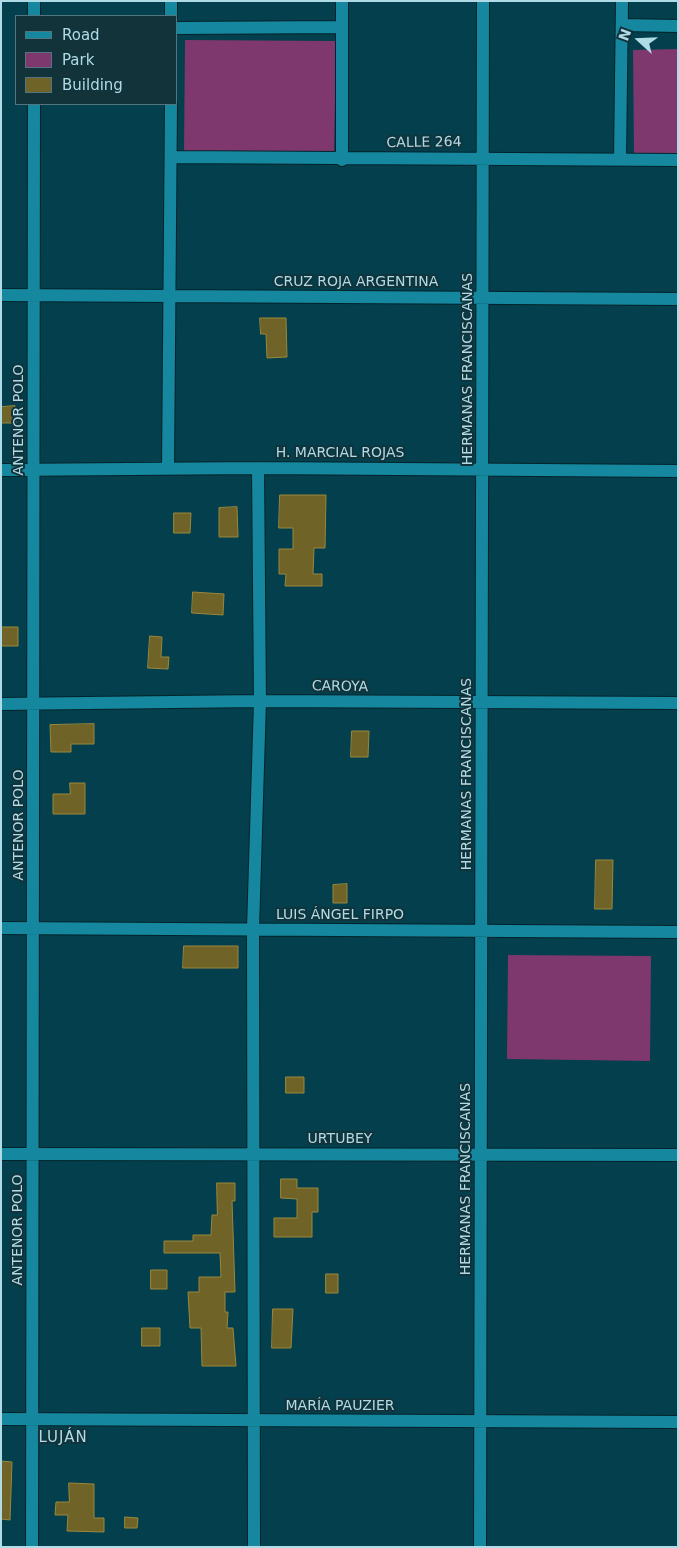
<!DOCTYPE html>
<meta charset="utf-8">
<style>
body{margin:0}
#map{position:relative;width:679px;height:1548px;overflow:hidden;background:#033f4c;font-family:"DejaVu Sans",sans-serif}
canvas{display:block}
.frame{position:absolute;inset:0;border:2px solid #afdbe7;pointer-events:none}
.legend{position:absolute;left:15px;top:15px;width:162px;height:90px;box-sizing:border-box;background:#13333b;border:1px solid #517680;margin:0;padding:6px 9px;list-style:none;font-size:15px;color:#afdbe7}
.legend li{display:flex;align-items:center;gap:10px;height:25px}
.legend b{width:25px;border:1px solid #517680}
.north{position:absolute;left:614px;top:15px;width:50px;height:50px;-webkit-text-stroke:4px #13333b;paint-order:stroke;rotate:290deg;font-size:14px;font-weight:700;line-height:20px;text-align:center;color:#afdbe7}
.north::after{content:'';display:block;margin:auto;width:18px;height:22px;background:#afdbe7;clip-path:polygon(50% 0,100% 100%,50% 72%,0 100%)}
</style>
<div id="map">
<canvas width="679" height="1548"></canvas>
<div class="frame"></div>
<ul class="legend">
<li><b style="height:6px;background:#15879e"></b>Road</li>
<li><b style="height:14px;background:#7e386e"></b>Park</li>
<li><b style="height:14px;background:#706328"></b>Building</li>
</ul>
<div class="north">N</div>
</div>
<script>
const g = document.querySelector('canvas').getContext('2d');
g.lineJoin = 'round';
function fillPath(path, color) {
  g.fillStyle = color;
  g.fill(path, 'evenodd');
}
function strokePath(path, color, width, dash) {
  g.strokeStyle = color;
  g.lineWidth = width;
  g.lineCap = dash ? 'butt' : 'round';
  g.setLineDash(dash || []);
  g.stroke(path);
}
function drawText(font, color, halo, rows, align = 'center') {
  g.font = font + ' "DejaVu Sans",sans-serif';
  g.lineWidth = 4;
  g.setLineDash([]);
  g.textBaseline = 'middle';
  g.strokeStyle = halo;
  g.fillStyle = color;
  for (const [text, x, y, turn = 0] of rows) {
    g.save();
    g.translate(x, y);
    g.rotate((+turn || 0) * Math.PI / 180);
    g.textAlign = isNaN(turn) ? turn : align;
    if (halo) g.strokeText(text, 0, 0);
    g.fillText(text, 0, 0);
    g.restore();
  }
}
fillPath(new Path2D(`
 M185,40l151,1 -2,114 -150,-2z
 M678,49v106l-44,1 -1,-106z
 M508,955l143,1 -1,105 -143,-2z`), '#7e386e');
const building = new Path2D(`
 M260,318h26l1,39 -20,1 -1,-24h-5z
 M15,406l1,17h-15v-16z
 M280,495h46l-1,53h-11l-1,26h9v12h-37l1,-12h-7v-25h14v-21h-14z
 M237,507l1,30h-19v-29z
 M174,513h17l-1,20h-16z
 M193,592l31,2 -1,21 -31,-2z
 M1,627h17v19h-17z
 M150,636l12,1 -1,20h8l-1,12 -20,-1z
 M94,724v20h-23v8h-20l-1,-27z
 M352,731h17l-1,26h-17z
 M70,783h15v31h-32v-20h17z
 M596,860h17l-1,49h-17z
 M347,884v19h-14v-18z
 M184,946h54v22h-55z
 M286,1077h18v16h-18z
 M281,1179h16v9h21v24h-6v25h-38v-19h23v-19l-16,-1z
 M217,1183h18v18h-3l3,91h-10v20h3l-1,16h6l3,38h-34l-1,-38h-11l-2,-36h11v-15h22l-1,-24h-56v-12h29v-6h18l1,-20h5z
 M151,1270h16v19h-16z
 M326,1274h12v19h-12z
 M273,1309h20l-2,39h-19z
 M142,1328h18v18h-18z
 M1,1461l11,1 -2,58 -9,-1z
 M69,1483l25,1v34h10v14l-37,-1 1,-16h-13l1,-13h13z
 M125,1517l13,1 -1,10h-12z`);
fillPath(building, '#706328');
strokePath(building, '#99883c', 1);
const minor = new Path2D(`
 M342,1v159
 M34,16v-15
 M171,16v-15
 M622,25l56,1
 M176,28l166,-1
 M171,157l507,3
 M620,159l2,-158
 M1,295l677,4
 M168,468l3,-364
 M1,470l257,-2 420,3
 M1,704l259,-3 418,2
 M1,928l677,4
 M1,1154l677,1
 M1,1419l677,3
 M32,1547l2,-1443
 M254,1547l-1,-618 7,-228 -2,-233
 M480,1547l3,-1546`);
strokePath(minor, '#03242b', 14);
strokePath(minor, '#15879e', 12);
drawText('14px', '#afdbe7', '#13333b', [
 ["CALLE 264",424,143,-1],
 ["CRUZ ROJA ARGENTINA",356,282],
 ["HERMANAS FRANCISCANAS",468,369,-90],
 ["ANTENOR POLO",19,420,-90],
 ["H. MARCIAL ROJAS",340,453],
 ["CAROYA",340,687,1],
 ["HERMANAS FRANCISCANAS",467,774,-90],
 ["ANTENOR POLO",19,825,-90],
 ["LUIS ÁNGEL FIRPO",340,915],
 ["URTUBEY",340,1139],
 ["HERMANAS FRANCISCANAS",466,1179,-90],
 ["ANTENOR POLO",18,1230,-90],
 ["MARÍA PAUZIER",340,1406]
]);
g.letterSpacing = '1px';
drawText('15px', '#afdbe7', '#13333b', [
 ["LUJÁN",63,1438]
]);
g.letterSpacing = '0px';
</script>
